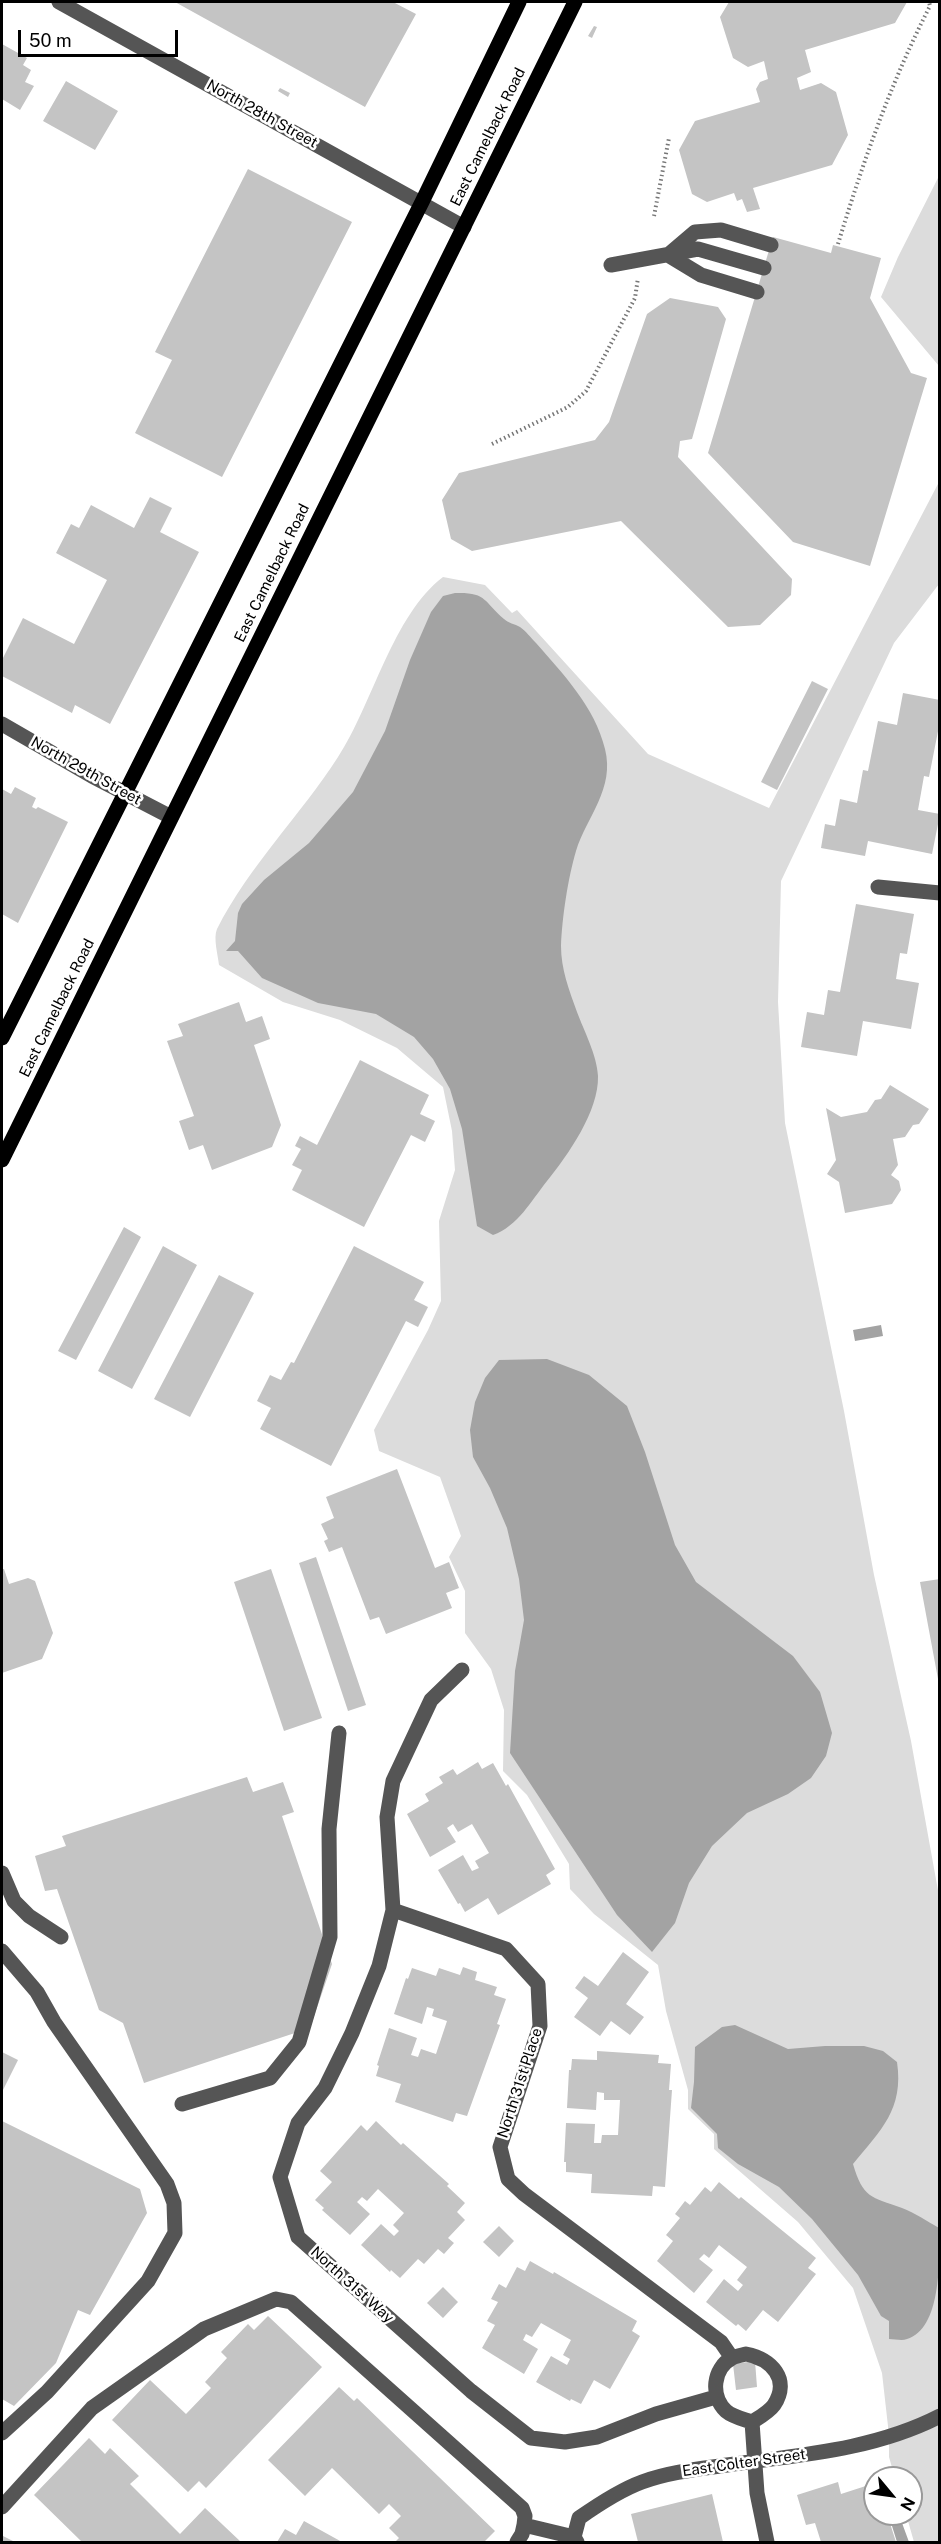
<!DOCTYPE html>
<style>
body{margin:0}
#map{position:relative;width:941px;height:2544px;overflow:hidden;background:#fff;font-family:"Public Sans",sans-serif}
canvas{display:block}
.frame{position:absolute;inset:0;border:3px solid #000;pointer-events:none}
.north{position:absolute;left:863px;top:2466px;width:60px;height:60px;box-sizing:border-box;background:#fff;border:2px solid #999;border-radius:50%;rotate:119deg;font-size:16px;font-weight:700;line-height:24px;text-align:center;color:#000}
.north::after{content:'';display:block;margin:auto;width:21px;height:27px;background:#000;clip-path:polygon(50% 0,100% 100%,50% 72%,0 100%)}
.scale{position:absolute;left:18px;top:30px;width:160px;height:27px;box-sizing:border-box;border:3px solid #000;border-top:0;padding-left:8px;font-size:18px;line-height:21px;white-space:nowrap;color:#000;-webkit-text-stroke:4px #fff;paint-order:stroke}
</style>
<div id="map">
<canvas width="941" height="2544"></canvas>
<div class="frame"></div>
<div class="north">N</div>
<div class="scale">50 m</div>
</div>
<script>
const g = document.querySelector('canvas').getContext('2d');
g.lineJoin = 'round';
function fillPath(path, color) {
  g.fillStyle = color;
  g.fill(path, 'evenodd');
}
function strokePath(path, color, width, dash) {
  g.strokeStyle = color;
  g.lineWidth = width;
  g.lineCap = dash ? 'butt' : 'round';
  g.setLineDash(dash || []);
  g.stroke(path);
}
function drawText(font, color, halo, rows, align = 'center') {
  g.font = font + ' "Public Sans",sans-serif';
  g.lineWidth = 5;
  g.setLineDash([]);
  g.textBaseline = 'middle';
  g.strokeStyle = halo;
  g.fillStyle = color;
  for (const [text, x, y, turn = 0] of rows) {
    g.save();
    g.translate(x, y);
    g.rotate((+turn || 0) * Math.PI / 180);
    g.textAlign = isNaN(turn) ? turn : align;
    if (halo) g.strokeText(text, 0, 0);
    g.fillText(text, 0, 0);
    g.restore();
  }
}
fillPath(new Path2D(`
 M939,176l1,190h-1l-58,-69 17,-40z
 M939,482v102l-45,59 -113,238 -3,121 7,121 59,288 30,164 37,166 28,155v646h-25l-8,-28h5v-36h-16l-6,-21v-22l-7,-62 -29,-85 -55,-66 -84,-73v-15l-26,-25v-19l-22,-79 -8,-46 -64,-51 -24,-25 -1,-25 -42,-69 -24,-24 1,-61 -13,-41 -26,-36v-42l-16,-34 12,-21 -21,-59 -61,-26 -5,-21 54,-100 13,-29 -2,-80 16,-51 -3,-39 -9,-44 -46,-39 -57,-28 -57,-18 -64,-37c-1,-10 -6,-27 -2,-36 32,-63 83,-113 121,-172 35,-53 54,-141 105,-180l42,8 27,28 5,-3 131,144 121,54z`), '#dcdcdc');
fillPath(new Path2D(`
 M455,593c32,-1 28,8 49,26 4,4 11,5 16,8 6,4 11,11 16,16 27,31 59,64 69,106 10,40 -18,67 -29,102 -8,27 -14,67 -15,95 0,23 8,44 16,66 7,19 20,43 21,64 1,35 -30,79 -51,105 -16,20 -29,45 -54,54l-16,-9 -15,-97 -12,-40 -17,-30 -19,-22 -38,-23 -58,-11 -56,-25 -24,-27h-12l9,-10 3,-28 4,-9 22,-24 45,-37 44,-51 32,-61 25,-71 21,-48 12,-16z
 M881,1325l2,11 -28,5 -2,-11z
 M547,1359l42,16 38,31 18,46 30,93 21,37 97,74 27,36 12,41 -6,23 -15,22 -23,16 -41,19 -35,33 -23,37 -14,40 -23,29 -35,-37 -107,-162 5,-82 9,-51 -5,-41 -12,-51 -17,-40 -17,-31 -3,-27 5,-28 10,-24 14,-18z
 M735,2025l53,24 37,-3h39l19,5 14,11c7,47 -16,68 -44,102 10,34 18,33 49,44 13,5 25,13 37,20 1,34 2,101 -32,111 -5,2 -12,0 -18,0v-18l-8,-5 -23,-41 -46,-56 -33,-32 -41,-23 -20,-16 -1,-14 -26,-26 3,-26 1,-35 27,-20z
 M902,2523l7,19h-12l-5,-16z`), '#a3a3a3');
fillPath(new Path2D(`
 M175,2h218l23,12 -51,93z
 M729,2h178l-12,21 -90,27 6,22 -14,6 3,12 21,-7 15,9 12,43 -16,30 -79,23 7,21 -13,3 -5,-13 -5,2 -3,-8 -27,9 -15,-8 -13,-44 16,-29 65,-19 -4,-13 4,-7 8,-3 -4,-18 -16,6 -15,-9 -13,-41z
 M594,26l3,1 -5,11 -4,-2z
 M2,44l25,14 -4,7 8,5 -6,12 9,4 -14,24 -18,-11z
 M66,81l52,30 -23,39 -52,-29z
 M280,88l10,5 -2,4 -10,-6z
 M248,169l104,53 -130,255 -87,-44 37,-73 -17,-8z
 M773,237l58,16 2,-8 48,13 -11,40 41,75 16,5 -57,188 -77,-24 -85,-89z
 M670,298l48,9 8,12 -34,120 -12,2 -2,16 114,122 -1,16 -31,30 -32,2 -107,-106 -149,30 -21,-12 -9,-39 17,-27 136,-33 14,-18 38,-108z
 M150,497l22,11 -12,24 39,20 -89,172 -35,-19 -3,8 -70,-37v-16l21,-42 51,26 33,-64 -51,-27 15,-29 8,4 12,-23 43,23z
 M812,681l16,8 -51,101 -16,-8z
 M903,693l37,7v21l-11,56 -5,-1 -6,34 22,4 -8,40 -64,-13 -3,15 -44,-8 4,-24 10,2 5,-27 17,4 6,-33 5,1 10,-50 19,4z
 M15,787l21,11 -4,9 4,2 2,-2 30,15 -50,101 -16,-9v-125l9,5z
 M856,904l58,10 -7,40 -7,-1 -4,26 23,4 -8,46 -48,-8 -6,35 -56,-9 6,-35 17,3 4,-25 12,2z
 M239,1002l7,20 16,-6 8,23 -16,6 27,80 -9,22 -60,23 -9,-25 -14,5 -10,-29 15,-5 -27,-75 16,-5 -5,-12z
 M360,1060l69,35 -9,19 15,7 -10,21 -14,-7 -47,92 -72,-37 10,-20 -10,-5 9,-16 -6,-3 5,-10 17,9z
 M890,1085l39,24 -10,15 -6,1 -8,12 -12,2 5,26 -7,10 8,6 2,9 -9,14 -47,9 -6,-31 -12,-8 9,-14 -10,-52 15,9 26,-5 8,-12 6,-1z
 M124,1227l17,10 -65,123 -18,-9z
 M163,1246l34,19 -65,124 -34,-18z
 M354,1246l70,36 -10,18 14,7 -10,20 -12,-6 -75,145 -71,-37 11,-21 -14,-7 13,-26 11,5 10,-18 3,1z
 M219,1275l35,18 -64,124 -36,-18z
 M397,1469l38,99 14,-6 10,26 -13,5 6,15 -66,26 -7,-17 -9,3 -28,-73 -13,5 -5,-11 4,-2 -7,-15 13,-6 -8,-21z
 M316,1557l50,148 -18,6 -49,-148z
 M2,1569h2l5,15 19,-6 7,3 18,52 -11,26 -40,14z
 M271,1569l51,149 -38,13 -50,-149z
 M940,1579v100h-2l-18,-97z
 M478,1762l4,7 11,-6 13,23 2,-2 47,85 -9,6 5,9 -53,31 -10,-17 -23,14 -5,-9 -2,1 -20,-34 25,-15 9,16 7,-3 -4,-7 14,-8 -17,-29 -14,8 -5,-8 -6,4 9,14 -26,15 -23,-43 22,-13 -4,-7 18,-11 -4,-6 14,-8 4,6z
 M247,1777l6,15 30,-10 11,30 -12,4 50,148 -22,64 -166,55 -21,-60 -24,-13 -42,-121 -12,2 -10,-35 31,-10 -4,-10z
 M623,1952l26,20 -23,32 18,13 -14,18 -19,-14 -11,15 -26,-19 14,-19 -13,-10 9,-12 14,10z
 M463,1967l14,5 -2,8 22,7 -3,8 12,4 -9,25 3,1 -33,91 -11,-3 -3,9 -58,-20 6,-18 -25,-8 3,-10 -2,-1 12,-37 28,10 -6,17 7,2 3,-8 15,5 11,-33 -15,-5 2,-7 -7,-2 -5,17 -28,-10 12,-36 2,1 4,-11 24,8 3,-8 21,7z
 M597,2051l62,4 -1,8 13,1 -2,26h3l-7,97 -12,-1 -1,10 -61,-3 1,-19 -26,-2v-10h-2l2,-39 29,1 -1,19h7l1,-8h16l2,-35h-16v-7l-7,-1 -1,18 -29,-2 2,-38h2l1,-11 25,1z
 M2,2052l16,8 -16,32z
 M2,2121l138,68 7,24 -57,102 -12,-5 -22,53 -42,43 -12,-7z
 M376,2121l25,24 2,-2 46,41 -2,2 18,17 -8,9 8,8 -17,18 6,5 -10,11 -6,-5 -14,15 -6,-5 -18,19 -9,-8 -1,2 -29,-27 20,-21 13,12 5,-5 -6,-6 11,-12 -26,-24 -11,12 -5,-4 -5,5 13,12 -20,21 -28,-25 2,-2 -9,-8 17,-18 -12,-11 41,-46 6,6z
 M719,2182l20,17 2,-2 75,61 -8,10 8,6 -38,48 -15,-12 -17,21 -8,-7 -2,2 -30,-24 18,-23 14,12 5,-6 -6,-5 10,-13 -28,-22 -10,13 -5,-4 -5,5 14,11 -19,23 -37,-32 16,-20 -7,-6 14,-17 -5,-4 10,-13 5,4 15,-18 6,5z
 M499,2226l15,15 -15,16 -16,-15z
 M530,2261l23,13 1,-2 83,49 -5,10 8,5 -30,53 -16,-9 -13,24 -10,-5 -1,2 -34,-19 15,-26 16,9 3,-6 -7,-4 8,-15 -30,-17 -9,14 -6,-3 -3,6 15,9 -14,25 -42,-26 13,-23 -8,-4 11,-19 -7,-3 8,-15 7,4 11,-21 8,4z
 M443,2287l15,15 -15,16 -16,-15z
 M268,2316l54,51 -116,121 -7,-7 -11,11 -76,-72 38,-40 36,34 25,-26 -6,-6 22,-24 -6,-6 27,-28 6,6z
 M755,2361l2,26 -21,3 -3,-26z
 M339,2387l15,14 3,-3 138,133 -11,11h-89l4,-4 -10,-10 12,-12 -12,-12 -10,10 -47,-46 -27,28 -37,-36z
 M89,2438l16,16 5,-6 29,28 -9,8 50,50 25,-26 36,34h-159l-48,-47z
 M838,2482l3,12 34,-11v31h12l9,28h-75l-6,-19 -9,2 -9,-30z
 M712,2494l11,48h-85l-7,-28z
 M304,2521l38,21h-65l8,-13 11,6z
 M3,2536l12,6h-13z`), '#c4c4c4');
strokePath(new Path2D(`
 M654,216l15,-78
 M838,244c25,-82 53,-162 92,-238l-1,-4
 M492,444l76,-37 18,-16 49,-93 3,-20`), '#777', 4, [1.5, 3]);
strokePath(new Path2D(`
 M59,2l405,225
 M611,265l87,-16 66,19
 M757,292l-56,-17 -33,-20 27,-23 26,-2 50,15
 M2,724l90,52 79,41
 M878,887l62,6
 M462,1670l-31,30 -38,81 -6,36 6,93 -14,56 -27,67 -27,55 -27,35 -18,54 18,60 173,154 60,47 34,4 32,-5 59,-23 60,-17
 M2,1873l12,28 15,15 32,21
 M393,1910l113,39 32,35 2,42 -40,121 8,32 16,15 197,148 11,16
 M2,1951l35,41 17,30 113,162 7,19 1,30 -27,48 -101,111 -45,41
 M182,2104l88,-26 29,-36 31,-105 -1,-108 10,-96
 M746,2354c25,5 45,25 28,51 -5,7 -14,12 -22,17 -9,-3 -19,-5 -26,-11 -16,-15 -13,-43 6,-53 4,-2 10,-3 14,-4z
 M752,2422l5,71 10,49
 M2,2507l90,-99 112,-79 72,-30 15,3 231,206 3,8 -1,9 50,12
 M517,2542l5,-8 2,-9
 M577,2542l-3,-5 5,-19c20,-14 41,-28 63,-36 27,-10 57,-13 85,-17 72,-10 147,-15 213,-49`), '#555', 15);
strokePath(new Path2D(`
 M2,1038l420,-836 97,-200
 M2,1160l573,-1158`), '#000', 15);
drawText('15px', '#000', '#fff', [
 ["North 28th Street",262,114,29],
 ["East Camelback Road",488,137,-64],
 ["East Camelback Road",272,573,-64],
 ["North 29th Street",86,771,29],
 ["East Camelback Road",57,1008,-64],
 ["North 31st Place",520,2083,-72],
 ["North 31st Way",352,2285,42],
 ["East Colter Street",744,2463,-8]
]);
</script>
